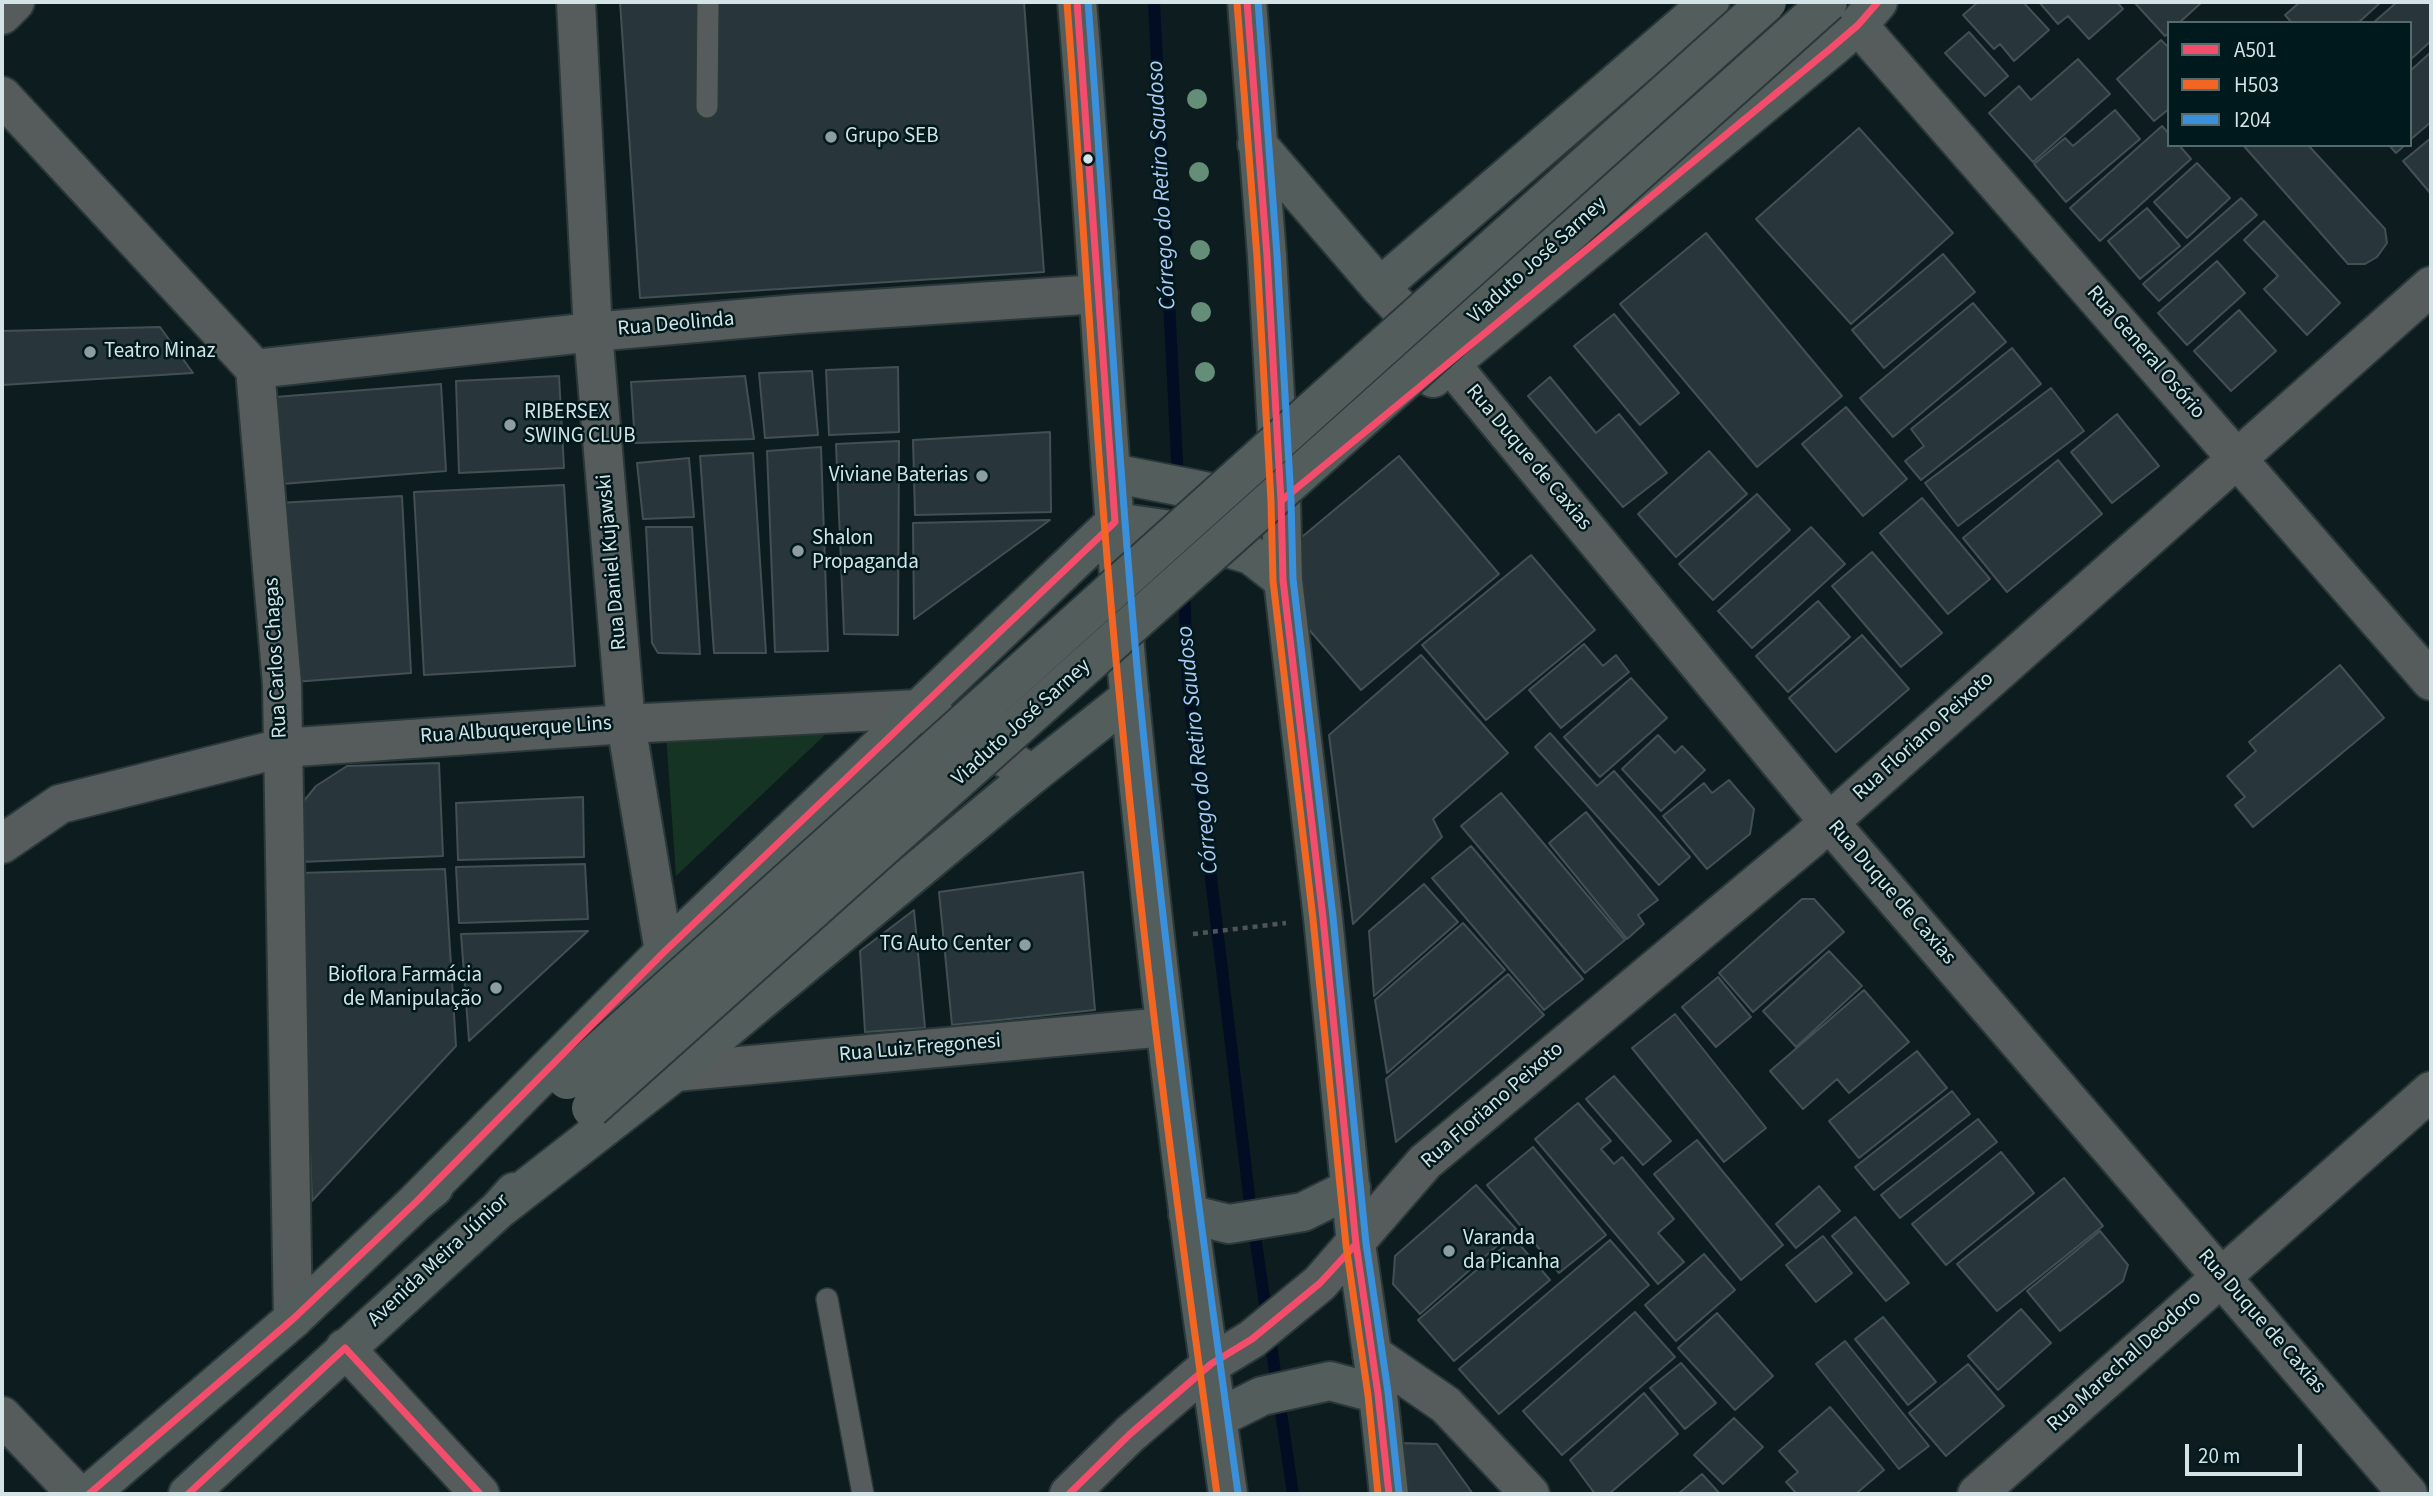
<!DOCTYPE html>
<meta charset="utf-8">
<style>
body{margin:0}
#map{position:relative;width:2433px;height:1496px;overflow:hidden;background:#0d1d1f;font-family:"Source Sans 3",sans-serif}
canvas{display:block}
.frame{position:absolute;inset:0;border:4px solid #d4e4e6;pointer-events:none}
.legend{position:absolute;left:2167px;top:21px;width:245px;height:126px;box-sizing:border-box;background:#00191d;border:2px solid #556a6d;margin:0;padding:9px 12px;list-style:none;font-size:21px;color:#d4e4e6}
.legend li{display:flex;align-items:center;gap:14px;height:35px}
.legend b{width:35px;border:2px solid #556a6d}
.scale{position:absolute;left:2185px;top:1444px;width:117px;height:32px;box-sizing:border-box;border:4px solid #d4e4e6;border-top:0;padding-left:9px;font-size:21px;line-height:24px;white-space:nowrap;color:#d4e4e6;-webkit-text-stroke:5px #00191d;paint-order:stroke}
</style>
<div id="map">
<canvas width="2433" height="1496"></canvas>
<div class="frame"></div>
<ul class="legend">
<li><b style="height:9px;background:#f44d6c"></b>A501</li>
<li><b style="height:9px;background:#f26522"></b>H503</li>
<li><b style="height:9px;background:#3a90db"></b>I204</li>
</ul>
<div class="scale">20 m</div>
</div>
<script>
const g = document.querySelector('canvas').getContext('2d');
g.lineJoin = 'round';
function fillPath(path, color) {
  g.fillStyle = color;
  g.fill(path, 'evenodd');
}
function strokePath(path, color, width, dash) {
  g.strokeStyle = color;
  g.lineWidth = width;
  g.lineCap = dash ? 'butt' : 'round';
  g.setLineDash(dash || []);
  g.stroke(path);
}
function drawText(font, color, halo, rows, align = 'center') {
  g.font = font + ' "Source Sans 3",sans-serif';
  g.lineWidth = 5;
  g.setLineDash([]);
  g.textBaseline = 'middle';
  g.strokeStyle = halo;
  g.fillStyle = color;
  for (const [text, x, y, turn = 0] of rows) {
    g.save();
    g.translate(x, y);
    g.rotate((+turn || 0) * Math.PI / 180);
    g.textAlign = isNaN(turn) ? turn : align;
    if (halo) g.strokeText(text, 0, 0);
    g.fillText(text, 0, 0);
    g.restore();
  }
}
fillPath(new Path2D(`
 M869,693l-193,183 -11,-157z`), '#163423');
strokePath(new Path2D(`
 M1154,2l24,478
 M1184,589l4,97 61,509 44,299`), '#020d23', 12);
const building = new Path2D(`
 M620,2h404l20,270 -404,26z
 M1978,2h45l26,28 -35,31 -14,-17 -6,5 -31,-34z
 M2039,2h78l6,7 -34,30 -21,-23 -10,8z
 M2134,2h68l-23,21h-10v10l-4,3z
 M2300,2h81l-23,21h-66l-7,-8z
 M2397,2h34v39l-21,19v-37h-37z
 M1969,32l39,44 -23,20 -40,-43z
 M2161,40l8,8v61l-15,12 -37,-42z
 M2431,52v70l-21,18v-69z
 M2078,59l32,35 -77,68 -44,-49 30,-27 12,14z
 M2115,110l25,29 -74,63 -32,-38 31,-26 8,8z
 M2162,126l7,8v11h10l12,14 -91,82 -30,-33z
 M1859,128l94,105 -102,91 -95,-105z
 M2431,138v56l-28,-33z
 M2243,145h65l77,84 2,14 -10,14 -12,7h-17z
 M2389,145h16l-9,8z
 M2197,163l33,35 -43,40 -33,-36z
 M2241,198l16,17 -98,86 -16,-17z
 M2147,208l33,38 -40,33 -32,-38z
 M2264,221l76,82 -33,32 -43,-46 14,-13 -34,-36z
 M1706,233l136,163 -85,71 -137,-163z
 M1943,254l32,38 -91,76 -32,-38z
 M2217,261l28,32 -58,52 -29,-32z
 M1973,303l33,39 -113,95 -33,-39z
 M2239,310l37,41 -45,40 -37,-40z
 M1614,314l65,79 -39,32 -66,-79z
 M160,327l33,46 -191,12v-54z
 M2012,348l29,36 -120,96 -16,-19 19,-15 -13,-17z
 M898,367l1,65 -70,3 -3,-65z
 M812,371l6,64 -53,3 -6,-65z
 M559,376l5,92 -105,5 -3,-92z
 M745,376l9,63 -119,4 -4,-61z
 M1550,377l46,56 23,-19 48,59 -44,34 -95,-111z
 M441,384l5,87 -164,13 -7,-87z
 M2051,388l33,43 -126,95 -33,-43z
 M1846,407l61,72 -44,37 -61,-72z
 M2117,414l42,52 -47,37 -41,-51z
 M1050,432l1,80 -136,3 -2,-75z
 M899,441l-1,194 -54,-1 -8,-190z
 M821,447l7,204 -53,1 -8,-201z
 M1709,451l38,43 -71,63 -38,-43z
 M753,453l13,200h-52l-14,-197z
 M1399,456l100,118 -138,116 -74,-86 -2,-53z
 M689,458l5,59 -51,2 -6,-56z
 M2058,460l44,54 -95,78 -44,-54z
 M564,485l11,181 -151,9 -10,-183z
 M1757,494l33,36 -77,70 -34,-36z
 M402,496l9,177 -117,9 -16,-179z
 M1922,498l68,81 -42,35 -68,-81z
 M1050,520l-136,99 -1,-96z
 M646,527h46l8,127 -42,-1 -6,-10z
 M1811,527l34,37 -93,84 -34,-37z
 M1872,552l70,81 -41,34 -69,-81z
 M1531,555l64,75 -109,90 -64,-75z
 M1818,601l32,36 -62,55 -32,-36z
 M1862,635l47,54 -73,63 -47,-54z
 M1584,644l19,22 13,-11 13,17 -68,56 -32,-38z
 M1421,655l87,98 -75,66 9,18 -89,87 -24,-189z
 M2340,665l44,53 -131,109 -18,-22 10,-8 -18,-21 29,-25 -7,-9z
 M1631,678l36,40 -67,59 -36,-40z
 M1550,733l47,53 17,-15 76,86 -31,28 -124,-138z
 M1658,735l17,18 7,-7 23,24 -44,41 -39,-42z
 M439,763l4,93 -142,6 2,-60 13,-16 31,-20z
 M1729,780l25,29 -4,25 -43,35 -44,-53 41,-33 8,10z
 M1501,793l124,147 -40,33 -124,-147z
 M583,797l1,60 -126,3 -2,-57z
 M1586,812l72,88 -20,15 6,9 -17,15 -78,-96z
 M1471,846l112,133 -39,31 -112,-132z
 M585,864l3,55 -129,4 -3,-56z
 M445,869l11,177 -144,155 -13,-328z
 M1083,872l12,138 -143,15 -13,-133z
 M1424,884l34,38 -84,74 -5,-65z
 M1802,899h12l30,33 -91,80 -34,-39z
 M914,910l11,118 -60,4 -5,-81z
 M1463,923l42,47 -118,103 -12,-73z
 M588,931l-119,110 -8,-107z
 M1829,951l33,35 -66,61 -33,-36z
 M1508,974l36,41 -148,127 -10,-63z
 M1718,977l33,40 -35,30 -34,-40z
 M1864,990l45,52 -60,51 -12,-14 -34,30 -33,-38z
 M1675,1014l91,114 -42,34 -92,-114z
 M1917,1051l30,37 -88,70 -30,-37z
 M1614,1076l57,65 -28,24 -57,-66z
 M1952,1091l18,23 -96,76 -19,-23z
 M1578,1103l33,38 -10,8 13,15 8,-7 52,62 -16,14 26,29 -26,22 -123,-145z
 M1978,1119l19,23 -97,76 -19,-23z
 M1697,1140l86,105 -42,35 -87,-106z
 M1533,1147l73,88 -47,38 -72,-88z
 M2001,1152l33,41 -88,72 -34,-41z
 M2064,1178l39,48 -106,85 -40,-47z
 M1476,1185l40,44 -96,85 -27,-30 2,-28z
 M1819,1186l21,25 -44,37 -20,-24z
 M1855,1217l54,66 -23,18 -54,-65z
 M2100,1231l28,34 -5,16 -63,50 -33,-40z
 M1823,1236l29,37 -36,29 -30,-37z
 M1514,1238l36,42 -96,81 -36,-41z
 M1610,1240l39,45 -150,129 -40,-45z
 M1704,1254l31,36 -59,51 -31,-36z
 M2021,1309l30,34 -53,47 -30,-34z
 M1635,1312l40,45 -113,98 -39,-44z
 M1717,1313l56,63 -38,34 -57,-62z
 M1883,1317l53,65 -28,23 -53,-66z
 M1845,1341l84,105 -30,23 -83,-105z
 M1681,1363l35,40 -31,26 -35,-41z
 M1968,1364l36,42 -58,50 -37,-43z
 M1644,1393l34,41 -69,60h-14l-25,-34z
 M1830,1407l54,63 -26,22 3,2h-64l-11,-12 12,-10 -19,-21z
 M1734,1418l29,29 -40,37 -29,-29z
 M1400,1443l37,1 36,50h-66z
 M1702,1474l18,20h-42z`);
fillPath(building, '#28363b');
strokePath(building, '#434f53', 2);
const service = new Path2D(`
 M707,107l1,-105
 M827,1299l36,195`);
const minor = new Path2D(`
 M576,2l17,330 33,392 38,228
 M2,15l13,-13
 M1858,25l573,656
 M2,96l253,273 27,315 11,635
 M1380,287l58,62 391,473 579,672
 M255,369l338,-37 204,-18 302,-20
 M2,844l58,-40 222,-56 344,-24 293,-15 114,65
 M675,1072l490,-45
 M345,1348l135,146
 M1372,1354l74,51 84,89
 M1069,1494l61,-60 81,-70 41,-25 68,-56 105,-121 383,-321 623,-555
 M1977,1494l454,-403`);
const tertiary = new Path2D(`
 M2,1416l75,78`);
const primary = new Path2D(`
 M1077,2c20,233 30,466 53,699 17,170 36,340 58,509 12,95 27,190 40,284
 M1247,2l20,254 14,245 2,79 40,338 33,326 22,150 11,100
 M1257,144l123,143 330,-285
 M1433,378l397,-329 28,-24 20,-23
 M1112,473l122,24 14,1
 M1115,522l49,7 87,26 32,25
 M416,1202l248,-250 451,-430
 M498,1210l177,-138 358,-298 97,-77
 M1188,1214l41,10 74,-12 48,-24
 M1218,1418l44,-22 68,-15 48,13
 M89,1494l204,-175 123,-117 18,-15
 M188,1494l310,-284 16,-18`);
strokePath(service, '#2b3839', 24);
strokePath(minor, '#2b3839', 42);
strokePath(tertiary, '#2b3839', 42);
strokePath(primary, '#2b3839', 42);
strokePath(new Path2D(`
 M1193,934l93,-11`), '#4e5556', 4.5, [5, 5]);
strokePath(service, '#565c5b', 21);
strokePath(minor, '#565c5b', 38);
strokePath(tertiary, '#565c5b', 38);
strokePath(primary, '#535d5c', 38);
const primaryBridge = new Path2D(`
 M567,1080l1200,-1078
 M591,1108l1237,-1106`);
strokePath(primaryBridge, '#2b3839', 42, []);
strokePath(primaryBridge, '#535d5c', 38);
strokePath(new Path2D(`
 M1247,2l20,254 14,245 2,79 40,338 33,326 22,150 11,100
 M1281,501l549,-452 28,-24 20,-23
 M89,1494l204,-175 123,-117 248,-250 451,-430 -38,-520
 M188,1494l157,-146 135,146
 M1069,1494l61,-60 81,-70 41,-25 68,-56 36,-39`), '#f44d6c', 7);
strokePath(new Path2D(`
 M1067,3c18,233 30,466 53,699 25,265 60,528 97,792
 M1237,3l20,254 14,244 2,80 40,338 33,326 22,150 10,99`), '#f26522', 7);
strokePath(new Path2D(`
 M1088,2c18,232 30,466 52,698 26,265 61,529 98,793
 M1258,2l19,253 14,245 2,79 40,338 33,326 22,149 11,101`), '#3a90db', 7);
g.fillStyle = '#648e78';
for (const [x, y] of [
 [1197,99],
 [1199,172],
 [1200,250],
 [1201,312],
 [1205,372]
]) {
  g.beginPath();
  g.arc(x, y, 10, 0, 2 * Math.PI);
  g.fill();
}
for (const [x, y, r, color] of [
 [831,137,7,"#8e9ea0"],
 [1088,159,6,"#d4e4e6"],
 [90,352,7,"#8e9ea0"],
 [510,425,7,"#8e9ea0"],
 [982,476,7,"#8e9ea0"],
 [798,551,7,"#8e9ea0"],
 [1025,945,7,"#8e9ea0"],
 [496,988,7,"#8e9ea0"],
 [1449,1251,7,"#8e9ea0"]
]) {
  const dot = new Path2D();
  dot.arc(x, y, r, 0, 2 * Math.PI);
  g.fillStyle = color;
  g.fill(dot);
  strokePath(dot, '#00191d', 2.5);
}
drawText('21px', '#d4e4e6', '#00191d', [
 ["Grupo SEB",845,137],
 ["Teatro Minaz",104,352],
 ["RIBERSEX",524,413],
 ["SWING CLUB",524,437],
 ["Viviane Baterias",968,476,"right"],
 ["Shalon",812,539],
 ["Propaganda",812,563],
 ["TG Auto Center",1011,945,"right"],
 ["Bioflora Farmácia",482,976,"right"],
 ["de Manipulação",482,1000,"right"],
 ["Varanda",1463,1239],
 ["da Picanha",1463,1263]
], 'left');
drawText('21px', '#d4e4e6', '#00191d', [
 ["Viaduto José Sarney",1538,261,-42],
 ["Rua Deolinda",676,325,-5],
 ["Rua General Osório",2145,353,49],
 ["Rua Duque de Caxias",1528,458,50],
 ["Rua Daniel Kujawski",613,562,-95],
 ["Rua Carlos Chagas",277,658,-93],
 ["Viaduto José Sarney",1022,723,-42],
 ["Rua Albuquerque Lins",516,731,-4],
 ["Rua Floriano Peixoto",1924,737,-42],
 ["Rua Duque de Caxias",1891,893,49],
 ["Rua Luiz Fregonesi",920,1049,-5],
 ["Rua Floriano Peixoto",1493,1106,-41],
 ["Avenida Meira Júnior",439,1261,-43],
 ["Rua Duque de Caxias",2261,1322,49],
 ["Rua Marechal Deodoro",2125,1362,-42]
]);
drawText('italic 23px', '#aecaf5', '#00191d', [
 ["Córrego do Retiro Saudoso",1163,185,-93],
 ["Córrego do Retiro Saudoso",1199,750,-96]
]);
</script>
